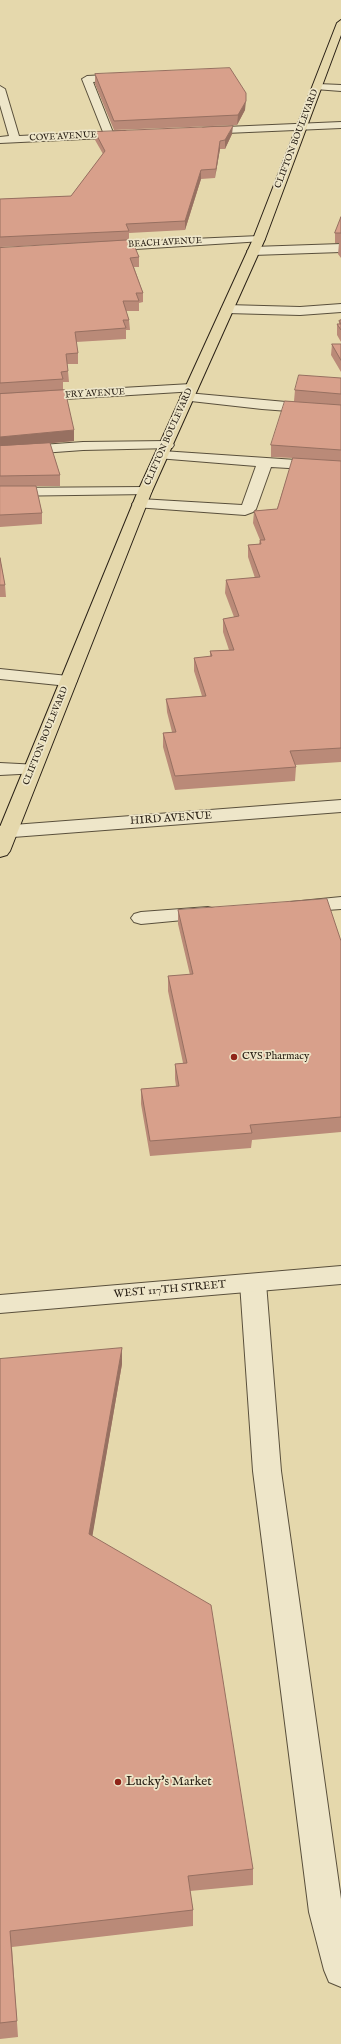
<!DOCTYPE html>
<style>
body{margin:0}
canvas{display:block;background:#e5d8ac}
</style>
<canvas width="341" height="2044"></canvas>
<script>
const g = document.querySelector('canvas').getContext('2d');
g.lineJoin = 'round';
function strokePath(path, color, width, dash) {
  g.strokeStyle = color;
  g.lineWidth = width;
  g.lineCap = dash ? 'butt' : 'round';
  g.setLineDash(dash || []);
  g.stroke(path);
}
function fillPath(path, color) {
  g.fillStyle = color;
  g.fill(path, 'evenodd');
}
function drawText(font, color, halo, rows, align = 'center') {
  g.font = font + ' "IM FELL English",serif';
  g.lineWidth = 3.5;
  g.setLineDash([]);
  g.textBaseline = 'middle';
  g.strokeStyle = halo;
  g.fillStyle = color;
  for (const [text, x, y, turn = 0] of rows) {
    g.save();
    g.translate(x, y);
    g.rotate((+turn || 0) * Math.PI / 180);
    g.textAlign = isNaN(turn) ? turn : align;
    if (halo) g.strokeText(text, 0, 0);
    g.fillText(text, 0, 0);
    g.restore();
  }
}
const service = new Path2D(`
 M125,74l5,3 -2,2 -35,3 21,53 -5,3 -4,-1 -23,-58 5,-3z
 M318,84l23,1v6l-26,-2 -2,-2z
 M341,244v8l-88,3 -6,-4 6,-4z
 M341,304v8l-41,3 -73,-2 -6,-4 6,-4 73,2z
 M187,393l154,14v8l-79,-6 -80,-9 -2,-3 2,-3z
 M167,441l5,1 2,3 -2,3 -89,2 -83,6v-8l83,-6z
 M162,451l179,12v8l-70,-4 -15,42 -3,3 -8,3 -110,-8 -3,-3 3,-3 5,-2 102,6 14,-39 -99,-8 -2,-3 2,-3z
 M145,487l5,1 2,3 -2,3 -150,2v-8z
 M0,763l39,2 2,4 -2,4 -39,2z
 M341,897v12l-43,3 -7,-2 -3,-4 3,-4z
 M208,907l7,2 3,4 -3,4 -74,7 -7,-2 -3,-4 3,-4 7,-2z
 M253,1274l9,3 4,6 15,188 60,428v88l-12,-5 -5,-12 -15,-58 -56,-441 -13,-188 4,-6z`);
const minor = new Path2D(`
 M0,86l5,3 14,47 106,-5 5,3 -5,3 -125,6v-6l9,-1 -9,-31z
 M341,122v6l-138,6 -5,-3 5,-3z
 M259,236l6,3 -2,2 -159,10 -6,-4 6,-4z
 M191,384l5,1 2,3 -2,3 -196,12v-8z
 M0,669l68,7 6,1 3,4 -3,4 -6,1 -68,-7z
 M341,800v12l-341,26v-12z`);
const tertiary = new Path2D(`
 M341,1266v18l-341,29v-18z`);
const primary = new Path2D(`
 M341,20v15l-76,204 -113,252 -142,360 -3,4 -7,2v-30l138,-336 115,-252 84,-216z`);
strokePath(service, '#5a503c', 2);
strokePath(minor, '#5a503c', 2);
strokePath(tertiary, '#5a503c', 2);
strokePath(primary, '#2b2217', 2);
fillPath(service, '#eee6c9');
fillPath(minor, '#eee6c9');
fillPath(tertiary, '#eee6c9');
fillPath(primary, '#e5d8ac');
fillPath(new Path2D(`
 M95,74l150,36 -8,15 -123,5 -19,-46z
 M95,132l137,2 -7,15h-5l-5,29 -14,1 -16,51 -56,3v8l-129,6v-48l71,-3 32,-42 -8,-14z
 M341,217v41l-3,-4 1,-11h1h-5v-10z
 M0,248l139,9v10h-5l9,26v9l-4,1v8h-13l3,9 1,10h-4v9l-50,3 2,11v11h-11l1,7 1,11h-6v8l11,51 -24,2 10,32v11h-24l6,27v11l-42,3z
 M341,320v22l-4,-7v-11h2v-3z
 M332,344h9v28l-10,-17z
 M341,378v384l-46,3 1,2 -1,14 -120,9 -12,-43v-14l9,-1 -5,-20 -1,-13 36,-3 -8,-25v-13l16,-1v-6l19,-1 -6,-18v-13l11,-2 -9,-24 1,-13 29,-2 -7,-21v-12l11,-1 1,-4 -7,-17 1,-12 23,-2 16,-51 -22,-1v-12l23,-44 1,-11z
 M0,558l5,27 1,12h-6z
 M178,910l163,31v191l-89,8 -1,8 -101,8 -9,-52v-15l35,-3 -1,-7v-15l8,-1 -15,-72v-15l22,-1 -12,-51z
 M122,1348v16l-30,172 161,333v16l-63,6 3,19v16l-181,21 6,90 -18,2v-680z`), '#ba8a78');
fillPath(new Path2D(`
 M246,101l-1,9 -8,15 1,-10z
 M233,126l-1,8 -7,15v-9z
 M220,141v8l-5,29 1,-9z
 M201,170v9l-16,51v-9z
 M74,430v11l-74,7v-11z
 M122,1348v16l-32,186 -1,-16z`), '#977061');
const building = new Path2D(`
 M230,68l16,25v8l-8,14 -124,6 -19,-47z
 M233,126l-8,14 -5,1 -4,28 -15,1 -16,51 -59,3 3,7 -129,6v-38l71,-3 34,-45 -10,-19z
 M341,217v16h-6z
 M132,240l7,17 -9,1 13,35h-7l3,8h-16l6,19h-6l3,8 -51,4 3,21 -12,1 2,17 -7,1 2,7 -63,4v-135z
 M341,320v10l-4,-6h4l-2,-3z
 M332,344h9v16z
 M299,375l42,3v16l-46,-4z
 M65,390l9,40 -74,7v-43z
 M285,401l56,4v45l-70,-5z
 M50,443l10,32 -60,1v-30z
 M293,458l48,3v287l-51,3 6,16 -121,9 -12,-43 13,-1 -10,-33 40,-3 -12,-38 18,-2 -2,-5 24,-1 -11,-31 16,-3 -13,-36 34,-3 -12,-32 13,-1 -1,-4h5l-11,-29 23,-2z
 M0,486h36l6,27 -42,2z
 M0,558l5,27h-5z
 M327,899l14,42v176l-91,8 2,8 -102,8 -9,-52 38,-3 -4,-22 12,-1 -19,-87 25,-2 -15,-64z
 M122,1348l-33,186 122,71 42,264 -65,7 5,34 -183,21 7,90 -17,2v-664z`);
fillPath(building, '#d8a08b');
strokePath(building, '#977061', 1);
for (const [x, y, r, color] of [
 [234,1057,4,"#8f2418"],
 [118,1782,4,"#8f2418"]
]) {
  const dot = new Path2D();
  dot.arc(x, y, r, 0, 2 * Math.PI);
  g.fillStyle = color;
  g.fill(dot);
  strokePath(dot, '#eee6c9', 1.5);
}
drawText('9px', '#2b2217', '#eee6c9', [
 ["COVE AVENUE",63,137,-3],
 ["CLIFTON BOULEVARD",297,139,-69],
 ["BEACH AVENUE",165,243,-3],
 ["FRY AVENUE",95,394,-3],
 ["CLIFTON BOULEVARD",169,437,-66],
 ["CLIFTON BOULEVARD",46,736,-68]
]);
drawText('11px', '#2b2217', '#eee6c9', [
 ["HIRD AVENUE",171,819,-4],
 ["WEST 117TH STREET",170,1290,-5]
]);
drawText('11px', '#2b2217', '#eee6c9', [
 ["CVS Pharmacy",242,1057]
], 'left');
drawText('13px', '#2b2217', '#eee6c9', [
 ["Lucky's Market",126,1782]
], 'left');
</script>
